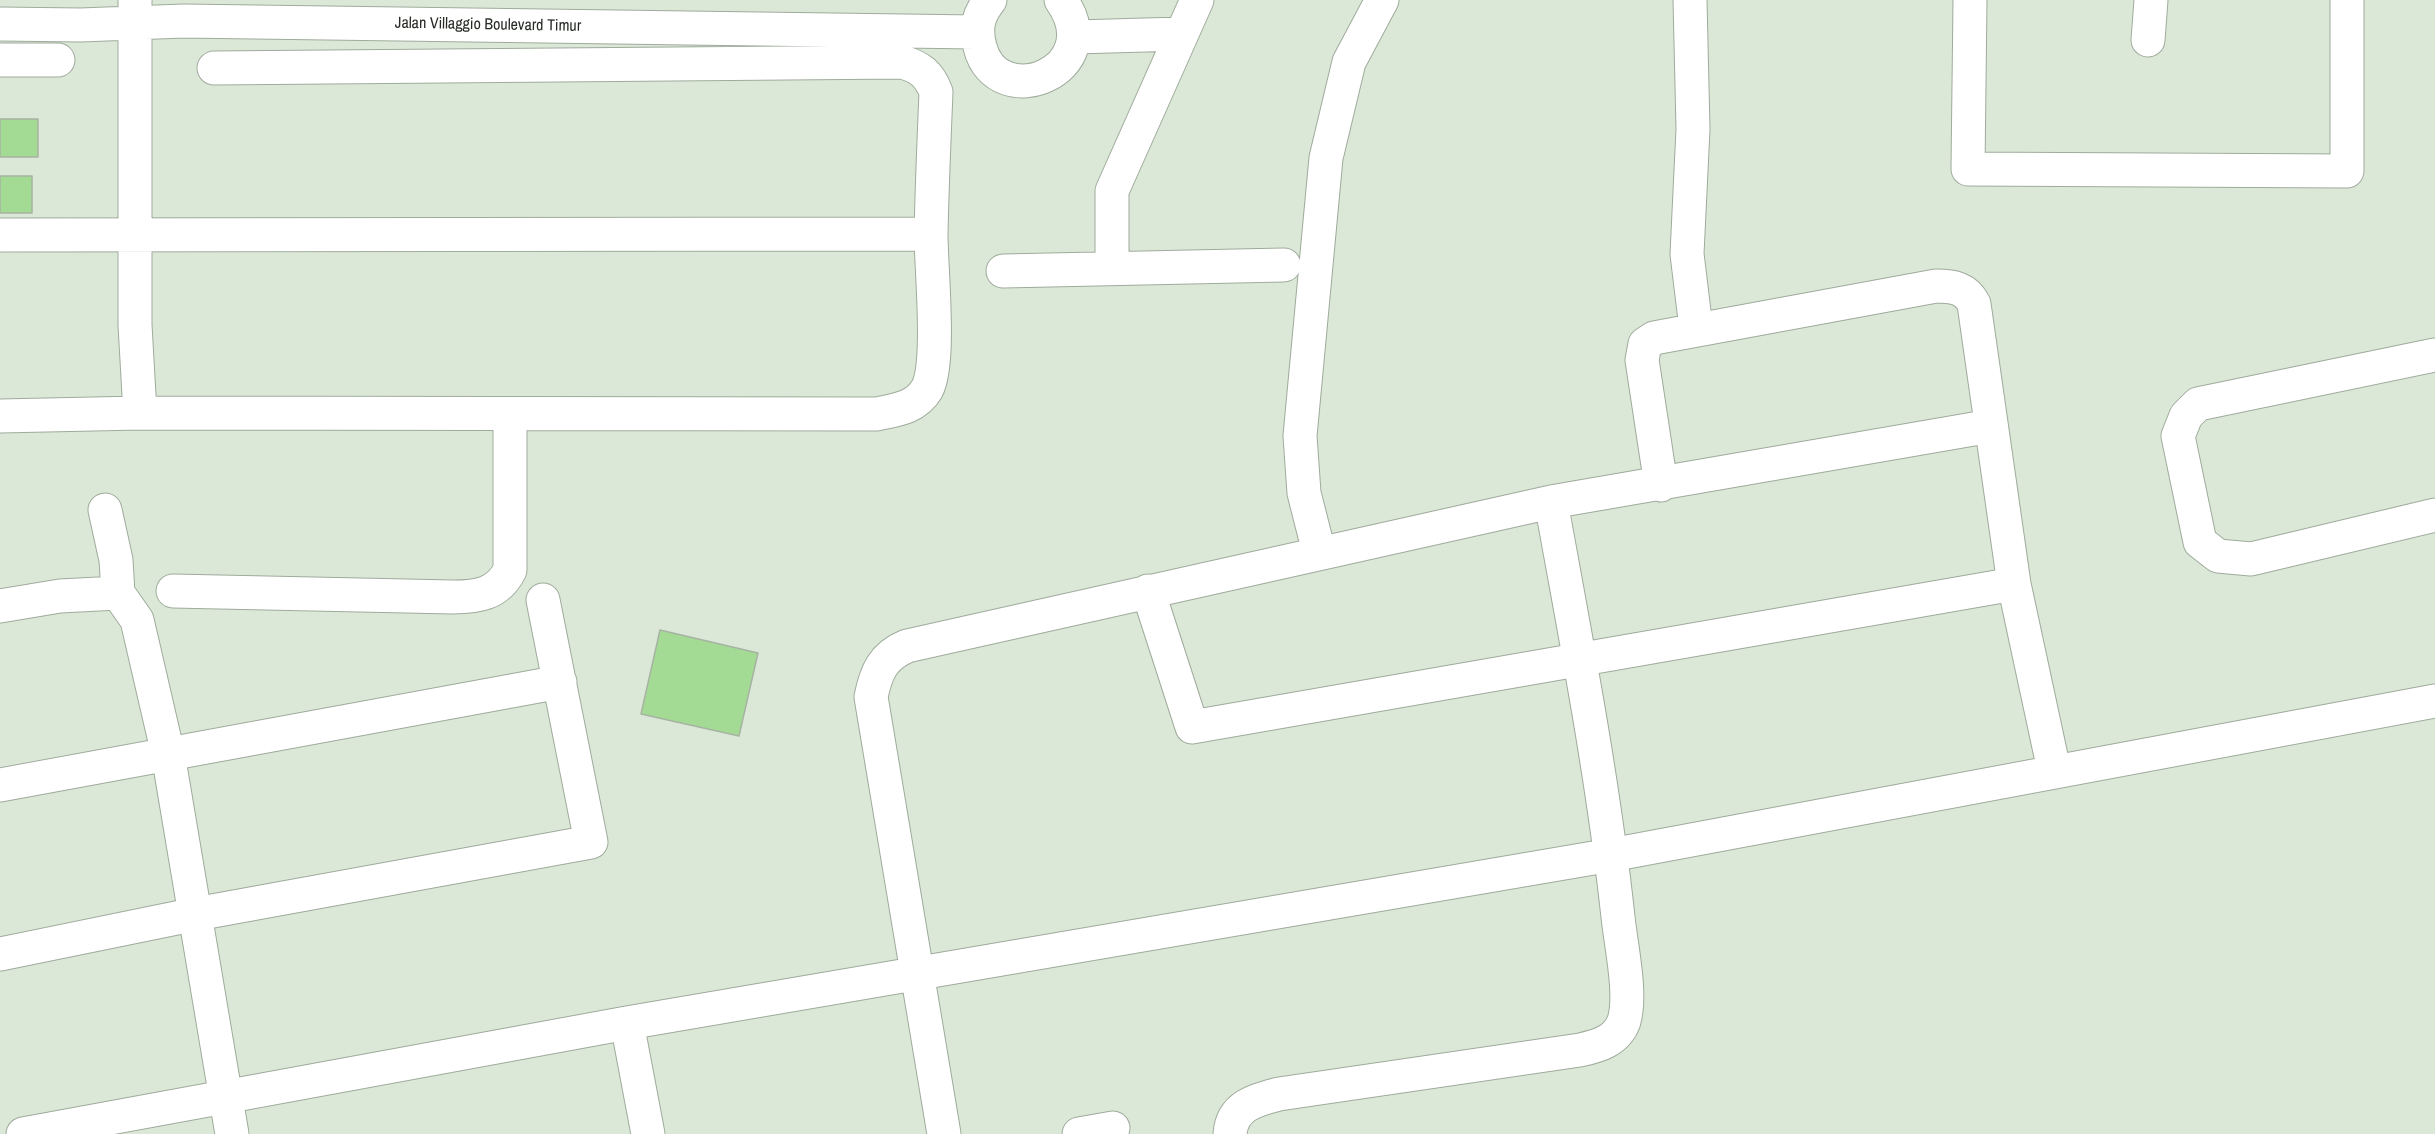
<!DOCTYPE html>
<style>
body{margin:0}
canvas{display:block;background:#dbe8d7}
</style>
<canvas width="2435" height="1134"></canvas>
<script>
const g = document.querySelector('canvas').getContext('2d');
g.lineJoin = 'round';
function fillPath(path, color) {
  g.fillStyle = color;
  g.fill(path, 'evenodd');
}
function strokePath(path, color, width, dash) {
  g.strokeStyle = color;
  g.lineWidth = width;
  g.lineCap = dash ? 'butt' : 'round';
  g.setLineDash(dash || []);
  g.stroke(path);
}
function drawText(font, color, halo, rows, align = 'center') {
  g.font = font + ' "Archivo Narrow",sans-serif';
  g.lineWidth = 4.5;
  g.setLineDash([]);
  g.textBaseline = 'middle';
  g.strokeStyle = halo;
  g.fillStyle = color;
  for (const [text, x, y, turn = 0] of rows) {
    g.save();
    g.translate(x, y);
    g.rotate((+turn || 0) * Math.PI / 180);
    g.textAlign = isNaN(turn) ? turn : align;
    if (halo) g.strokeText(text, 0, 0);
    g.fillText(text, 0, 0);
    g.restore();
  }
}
const building = new Path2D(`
 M0,119h38v38h-38z
 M0,176h32v37h-32z
 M660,630l98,23 -19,83 -98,-22z`);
fillPath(building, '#a4db94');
strokePath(building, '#a7b3a3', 1.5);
const street = new Path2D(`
 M135,0v325l5,88
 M990,0c-12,15 -15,28 -10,47 17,68 131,24 81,-47
 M1690,0l3,129 -6,125 9,74
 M1970,0l-2,169 379,2v-171
 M0,24l81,1 102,-4 793,11
 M1075,37l106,-3
 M2148,40l3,-40
 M0,60h58
 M0,235l931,-1
 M1112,268v-77l85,-191
 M1003,271l281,-6
 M2435,355l-237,49 -12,12 -8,20 22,106 18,14 33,3 184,-44
 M0,416l140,-3 736,1c20,-4 40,-6 51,-25 14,-26 4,-121 4,-155 1,-47 3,-95 5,-142 -7,-18 -16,-25 -34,-30l-688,6
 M1661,485l-19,-125 3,-16 9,-6 282,-52c17,0 30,2 38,18l40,280
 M105,510l11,50 2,33
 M1319,552l-15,-59 -4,-57 26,-278 23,-96 33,-62
 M173,591l280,6c25,0 45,-3 57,-27v-155
 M1148,591l44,136 822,-143 40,186
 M0,606l60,-10 58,-3 19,27 31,134 64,380
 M0,785l560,-103
 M0,954l196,-40 395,-72 -48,-242
 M627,1023l21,111
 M23,1134l604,-111 984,-168 824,-154
 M944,1134l-73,-437c5,-25 12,-41 36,-51l644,-144 440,-76
 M1079,1134l34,-6
 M1230,1134c2,-28 25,-34 49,-40l301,-44c18,-4 37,-9 44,-29 8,-27 -3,-75 -6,-104 -15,-139 -42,-277 -67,-415`);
strokePath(street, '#9fab9c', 35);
strokePath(street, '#fff', 33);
drawText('16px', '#272b25', '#fff', [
 ["Jalan Villaggio Boulevard Timur",488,25,1]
]);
</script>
